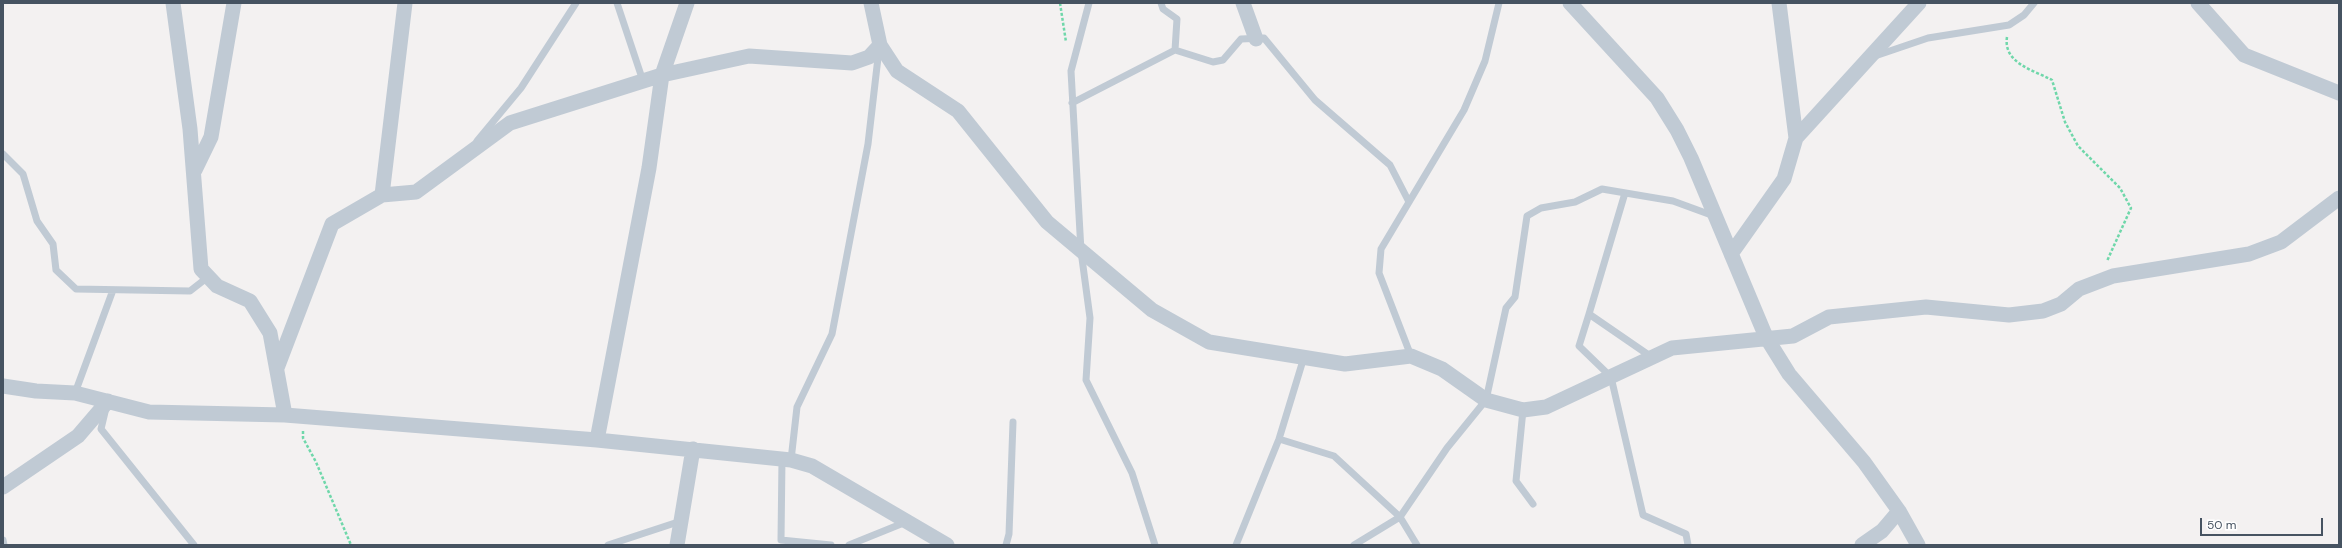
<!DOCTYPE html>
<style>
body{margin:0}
#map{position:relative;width:2342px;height:548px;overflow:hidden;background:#f3f1f1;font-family:"DM Sans",sans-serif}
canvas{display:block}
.frame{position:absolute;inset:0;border:4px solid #465361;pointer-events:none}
.scale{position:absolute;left:2200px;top:518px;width:123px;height:18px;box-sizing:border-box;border:2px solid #465361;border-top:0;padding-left:5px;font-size:12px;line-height:14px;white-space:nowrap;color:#465361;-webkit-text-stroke:3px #fff;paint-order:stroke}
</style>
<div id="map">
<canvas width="2342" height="548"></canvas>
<div class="frame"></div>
<div class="scale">50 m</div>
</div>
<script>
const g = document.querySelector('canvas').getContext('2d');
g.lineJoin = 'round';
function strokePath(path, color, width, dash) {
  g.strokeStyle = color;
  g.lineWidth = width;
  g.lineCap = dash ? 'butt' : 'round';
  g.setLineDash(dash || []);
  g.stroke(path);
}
strokePath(new Path2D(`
 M1060,3l6,39
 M2007,37c-4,26 26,33 45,43l13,42 13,24 42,42 11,20 -24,53
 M303,431v7l13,24 35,83`), '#6fd7aa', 2.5, [3, 2]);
strokePath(new Path2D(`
 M617,3l26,78
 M1089,3l-18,68 10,180 9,67 -4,62 46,93 23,72
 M1175,50l38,12 10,-2 18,-21 23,-1 51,62 75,65 19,37
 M1875,56l53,-18 81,-13 15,-10 10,-12
 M1072,103l103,-53 2,-31 -14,-10 -2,-6
 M477,141l44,-53 55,-85
 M3,154l20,20 14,47 16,23 3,26 20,19 114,2 18,-14
 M1625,193l-36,121 64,44
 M1589,314l-10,32 32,31 32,138 43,19 2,11
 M1411,356l-32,-83 2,-24 83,-139 21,-49 14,-58
 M75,393l38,-103
 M106,408l-5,21 93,116
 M1523,410l-7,71 17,23
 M1279,439l55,17 66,61 17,28
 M782,459l-1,81 50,5
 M791,460l6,-53 35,-73 36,-190 11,-95
 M3,540l1,5
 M608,545l73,-24
 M849,545l57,-23
 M1006,545l3,-11 4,-112
 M1236,545l43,-106 25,-82
 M1354,545l46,-28 47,-69 39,-48 20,-92 9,-11 12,-81 14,-8 34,-6 27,-13 71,12 41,15`), '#c0cad4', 7);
strokePath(new Path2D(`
 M173,3l17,126 11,140 16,17 33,15 20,32 15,82
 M871,3l9,42 17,26 61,40 89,111 105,88 57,32 136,22 66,-8 31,13 44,31 37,10 23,-3 126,-59 121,-12 36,-19 97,-10 83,8 34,-4 18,-7 18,-15 34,-13 136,-22 32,-12 58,-44
 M1243,3l13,36
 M1570,3l87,95 20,32 14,28 75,179 23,37 75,88 35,49 19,34
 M2198,3l46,52 95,38
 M1796,138l123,-135
 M195,170l16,-33 23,-134
 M382,195l34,-3 94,-69 152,-48 87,-19 103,7 17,-6 11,-12
 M1731,254l53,-75 12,-41 -17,-135
 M277,368l55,-144 50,-29 23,-192
 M3,386l33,5 39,2 74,19 136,3 312,25 194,20 21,6 135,79
 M597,440l52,-272 13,-93 25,-72
 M3,487l75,-51 30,-35
 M677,545l16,-96
 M1862,545l20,-14 17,-20`), '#c0cad4', 15);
</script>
